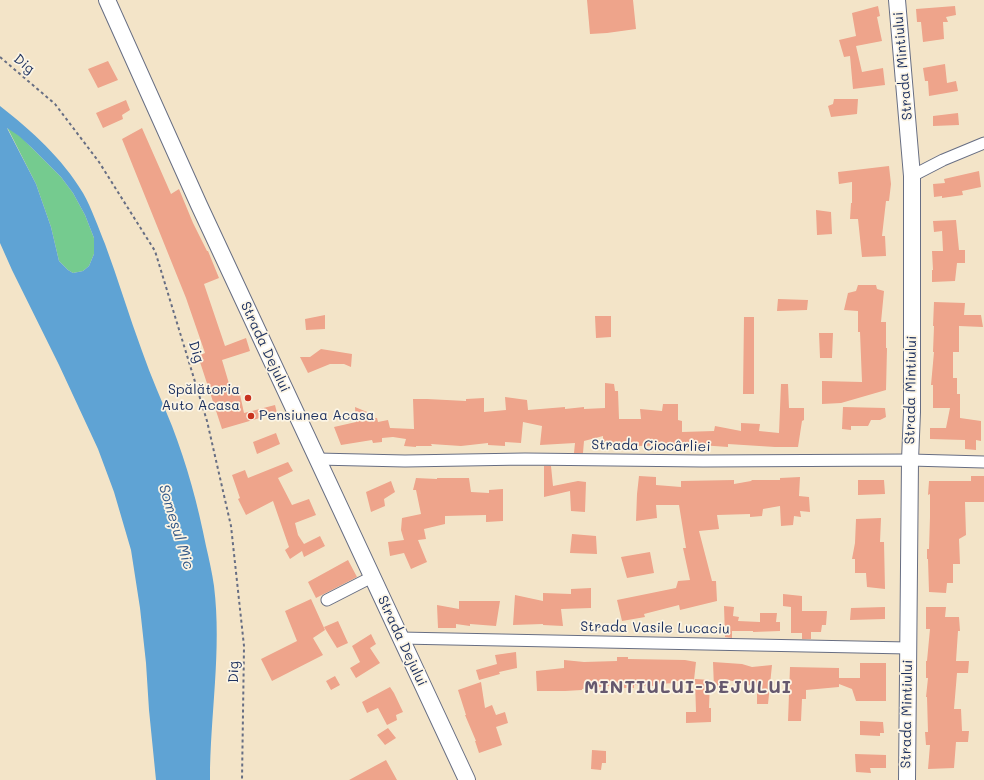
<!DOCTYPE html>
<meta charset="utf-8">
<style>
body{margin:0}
canvas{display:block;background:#f3e4c8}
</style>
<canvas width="984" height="780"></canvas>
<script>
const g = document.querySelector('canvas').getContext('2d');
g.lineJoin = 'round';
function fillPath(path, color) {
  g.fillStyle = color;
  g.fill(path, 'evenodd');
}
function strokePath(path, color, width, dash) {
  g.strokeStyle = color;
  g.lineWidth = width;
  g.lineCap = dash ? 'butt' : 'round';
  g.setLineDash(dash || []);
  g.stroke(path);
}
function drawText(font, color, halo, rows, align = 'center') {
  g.font = font + ' Mali,sans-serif';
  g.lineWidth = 3.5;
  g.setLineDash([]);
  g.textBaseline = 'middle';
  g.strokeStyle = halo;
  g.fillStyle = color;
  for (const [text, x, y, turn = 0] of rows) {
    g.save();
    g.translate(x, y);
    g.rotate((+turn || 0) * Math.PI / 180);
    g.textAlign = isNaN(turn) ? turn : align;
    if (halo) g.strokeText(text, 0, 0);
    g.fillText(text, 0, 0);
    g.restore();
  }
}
fillPath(new Path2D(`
 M7,127l13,9 41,41 12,16 12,22 9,23v16l-5,12 -6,5 -10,2 -5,-3 -9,-9 -8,-34 -15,-43z`), '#75cb8f');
fillPath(new Path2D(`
 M0,106c32,25 62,52 83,87 9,16 15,34 22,51 13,35 24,72 37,107 9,26 20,50 30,75 15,39 26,79 34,120 3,13 6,26 8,40 8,65 -4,129 -4,194h-54l-7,-70 -3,-47 -6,-55 -9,-58 -17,-58 -16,-43 -39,-84 -47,-95 -12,-27zM7,128l12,8 12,11 30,30 12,16 12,22 9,23v16l-5,12 -6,5 -10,2 -5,-3 -9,-9 -8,-34 -15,-43z`), '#5fa3d4');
fillPath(new Path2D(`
 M587,0h46l3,29 -29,4 -17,1z
 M878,6l2,10 -3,1 5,24 -26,5 6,26 21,-4 2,17 -32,4 -3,-33 -6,1 -5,-17 17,-4 -4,-23z
 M955,6l1,9 -10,2 2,5h-5l1,17 -21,3 -2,-20h-4l-1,-13z
 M108,61l10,19 -20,8 -10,-19z
 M945,64l2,19 9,-2 2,10 -29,5 -1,-15h-3l-2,-13z
 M834,99h24l-1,15 -26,3 -3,-11 5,-2z
 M126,100l4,10 -8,5 1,4 -20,9 -7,-15z
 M958,113l1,12 -26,1v-10z
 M142,128l29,66 8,-5 14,34 14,28h1l11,27 -15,6 21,62 21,-8 4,13 -28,9 8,27 8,-2 6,28 31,-8 2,8 -55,16 -24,-73 7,-3 -19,-55 -64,-159z
 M889,166l2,18 -2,17h-3l-4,35h3l1,20 -24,1 -4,-38h-8l1,-16h1v-21l-13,2 -1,-12z
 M979,171l2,16 -19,4 1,4 -21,3v-2l-8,1 -1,-13 12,-1 -1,-4z
 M816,210l15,2 1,22 -15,1z
 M956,220l3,30h6v13h-8l-2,18 -23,1v-12h1l-1,-19h11l-1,-20 -8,1 -1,-11z
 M858,285h18l1,4 7,2 -3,31h5v26h1l-1,42 -45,13 -19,1v-23l40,1 -2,-50h-2v-21l-14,-1 4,-17 8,-2z
 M778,299l30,1 -1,10 -30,1z
 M934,302l31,1 -1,12h17l2,12 -24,-1v26h-6v26h4v16h3v24l21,3v20l-5,-1v10l-11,-1v-9l-35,-1v-11h16l4,-20h-17v-23h-2l3,-33h-1l1,-26h-1z
 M325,315v14l-19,1 -1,-11z
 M595,316h16v21l-15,1z
 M744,317h10v77h-11z
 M819,333h14l-1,25h-12z
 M321,349l31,5 -1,13 -7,-3h-14l-22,9 -8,-16h10z
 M605,383l9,1 1,7h3l1,28h22l-1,-10 22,2 1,-7h15v16l4,1v11l32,-1 1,-5 26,5v-8l19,1 -1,7 20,2 2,-49h7l1,24h15v12l-2,1 -4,26h-23l-47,-3v3l-28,-2v2l-28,-1v-1l-36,1v-1l-33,1v-10l-19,5 -1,12h-9l1,-10 -35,2 2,-19 -19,-4 -2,21 -16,-1v4l-17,-1v-2l-27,3 -30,-2 1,2h-16v1l-12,-1 2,-7 -13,-2 -11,1v4l-9,1 -1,-3 -31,5 -7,-18 22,-5 -1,-15 17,7v4h5l1,4 10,-2 2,8 24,1 -1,-30h14l39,2v-2l18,-1v14l22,-2 -1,-13 22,3 1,10 37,-3v2l19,-2v2l21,-1z
 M843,407l42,1 1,9 -6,3h-9l-3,6h-17v4l-9,-1z
 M276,433l4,11 -23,10 -4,-12z
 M288,462l5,9 -15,7 14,27 17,-6 7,16 -21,8 3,12 6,9 16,-8 5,10 -21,11 -2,-6 -12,8 -5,-9 4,-3 -16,-46 -27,14 -8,-16 2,-1 -8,-23 13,-5 3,8z
 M544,466h7l2,20 25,-5 8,1 -1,30 -14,-1 -1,-20 -26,6z
 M639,476l17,1v8l25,2v-6l53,-1v4l17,-3 1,-1h28v-2l20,-1 -1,19 10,1 1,15 -10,-1 1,6 -7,-1 -1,9 -12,1 -1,-20 -17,3 -1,7 -12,1v-3l-33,1 2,14 -20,2 13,50h4l1,20 -37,9 -1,-5 -35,9 1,3 -23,4 -5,-21 59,-12 2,-7 12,-1 -7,-32h3l-7,-43h-23l1,13 -21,3 1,-27z
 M971,476h13v26h-19l1,33 -7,4 1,25h-7v19h-6l-1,10 -17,-1 -1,-33h-1v-10h2l1,-32v-23l-2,1 1,-14h42z
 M416,478l21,1v-1h32l2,14 18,1v-3l14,-1v32l-17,1v-7l-41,1v8l-21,5 2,10 -8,1 9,22 -16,7 -7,-16 -14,3 -2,-14 16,-2 -3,-10 1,-12 19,-4 -5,-24h-3z
 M858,480h26l1,14 -27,1z
 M391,481l4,11 -11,7 1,7 -14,6 -5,-20z
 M881,518l-1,24h4l1,47 -18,-2 -1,-14h-11v-14h-3l3,-16 1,-24z
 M572,534l24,2 1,18 -27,-1z
 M650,552l4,21 -27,5 -6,-21z
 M348,560l9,17 -41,21 -8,-16z
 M591,588v20l-30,1 2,17 -20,-1v-1l-30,1 2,-30 28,6v-8l28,1v-5z
 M783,594l19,2v15h25l-1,14h-4l-1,7h-10v7h-9v-6h-11v-26l-8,-1z
 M311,599l14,31 -12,8 10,17 -51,26 -11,-22 36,-18 -12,-30z
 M459,601h41l-4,25 -26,-2v2l-14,-2v4h-18l-1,-23 22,4z
 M724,606l10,1 -1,9 6,1 -1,4 22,1v-9h17l-1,9h4v9l-27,1v-1h-21v7l-7,-1z
 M885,607v12l-35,1 1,-12z
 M926,607h20l-1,10h14l1,14h-2l-2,30h13l-1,12h-11l-3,36h7l1,22h7l-1,11h-12l-2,26 -26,1 2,-24h-4l-1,-13h3l-1,-35h-1l2,-19h-2v-17h1l3,-32h-4z
 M338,621l10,22 -11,5 -13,-21z
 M371,634l5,10 -6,4 10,15 -24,15 -6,-10 10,-6 -8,-16z
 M516,652l1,16 -18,4 1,2 -21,6 -3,-10 21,-6 -2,-9z
 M617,657h11v2l57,1 11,2 -2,18 -17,1v2l-23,1v2l-20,-1v3h-17v-3l-35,4v1l-17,1h-28l-1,-20 28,-3v-8l20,2 33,-1z
 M713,662l29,2 10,3 20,-2 -4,39h-11v-17l-33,-8v9h-10z
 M860,663h26v38h-30l-4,-12 -13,-5v3l-33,3v9h-4l-1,22h-13l2,-54 49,1v10h21z
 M335,676l5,9 -9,5 -5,-9z
 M695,679l15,1 -1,28h2v14l-25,1v-11h10z
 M481,682l4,26 7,-3 4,10 9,-3 3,11 -12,4 6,18 -23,8 -4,-12h1l-11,-26h1l-8,-25z
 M390,687l4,6 9,19 -7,3 1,5 -10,5 -9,-17 -11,5 -5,-11z
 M860,721l23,1 1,11h-4v3l-20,-1z
 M388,728l8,10 -11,7 -8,-10z
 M592,750l14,1v12h-4l-1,7 -10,-1z
 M855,754l31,1v13h-16l1,5 -15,-1z
 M386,760l11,20h-48z`), '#eea48b');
const minor = new Path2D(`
 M912,176l31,-16 41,-17
 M317,459l88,2 120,-2 178,2 207,-1 74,2
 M327,600l45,-23
 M400,638l508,10`);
const secondary = new Path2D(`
 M107,0l92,205 268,575
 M897,0l15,176v236l-2,48 -3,320`);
strokePath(minor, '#676e83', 13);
strokePath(secondary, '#676e83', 18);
strokePath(new Path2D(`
 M0,57l55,47 44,58 56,89 52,170 24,105 13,120 -2,134`), '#676e83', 2, [3, 3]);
strokePath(minor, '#fff', 11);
strokePath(secondary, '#fff', 16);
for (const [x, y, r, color] of [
 [248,398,4,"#c8321e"],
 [251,416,4,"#c8321e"]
]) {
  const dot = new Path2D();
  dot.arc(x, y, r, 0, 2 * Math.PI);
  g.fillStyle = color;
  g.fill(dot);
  strokePath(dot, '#fcf5e5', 1.5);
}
drawText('14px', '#1b2f5e', '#fcf5e5', [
 ["Dig",24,64,40],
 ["Strada Mintiului",903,66,-95],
 ["Strada Dejului",265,347,65],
 ["Dig",196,352,73],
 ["Strada Mintiului",911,390,-89],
 ["Strada Ciocârliei",651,446,1],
 ["Strada Vasile Lucaciu",655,628,1],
 ["Strada Dejului",402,641,65],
 ["Dig",234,672,-89],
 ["Strada Mintiului",907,714,-89]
]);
drawText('14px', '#1b2f5e', '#fcf5e5', [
 ["Spălătoria",240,390],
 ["Auto Acasa",240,406],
 ["Pensiunea Acasa",259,416,"left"]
], 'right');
drawText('italic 15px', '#335887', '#fcf5e5', [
 ["Someșul Mic",176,527,73]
]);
g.letterSpacing = '1px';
drawText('bold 18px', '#65586e', '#fcf5e5', [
 ["MINTIULUI-DEJULUI",688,687]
]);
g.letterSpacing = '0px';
</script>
